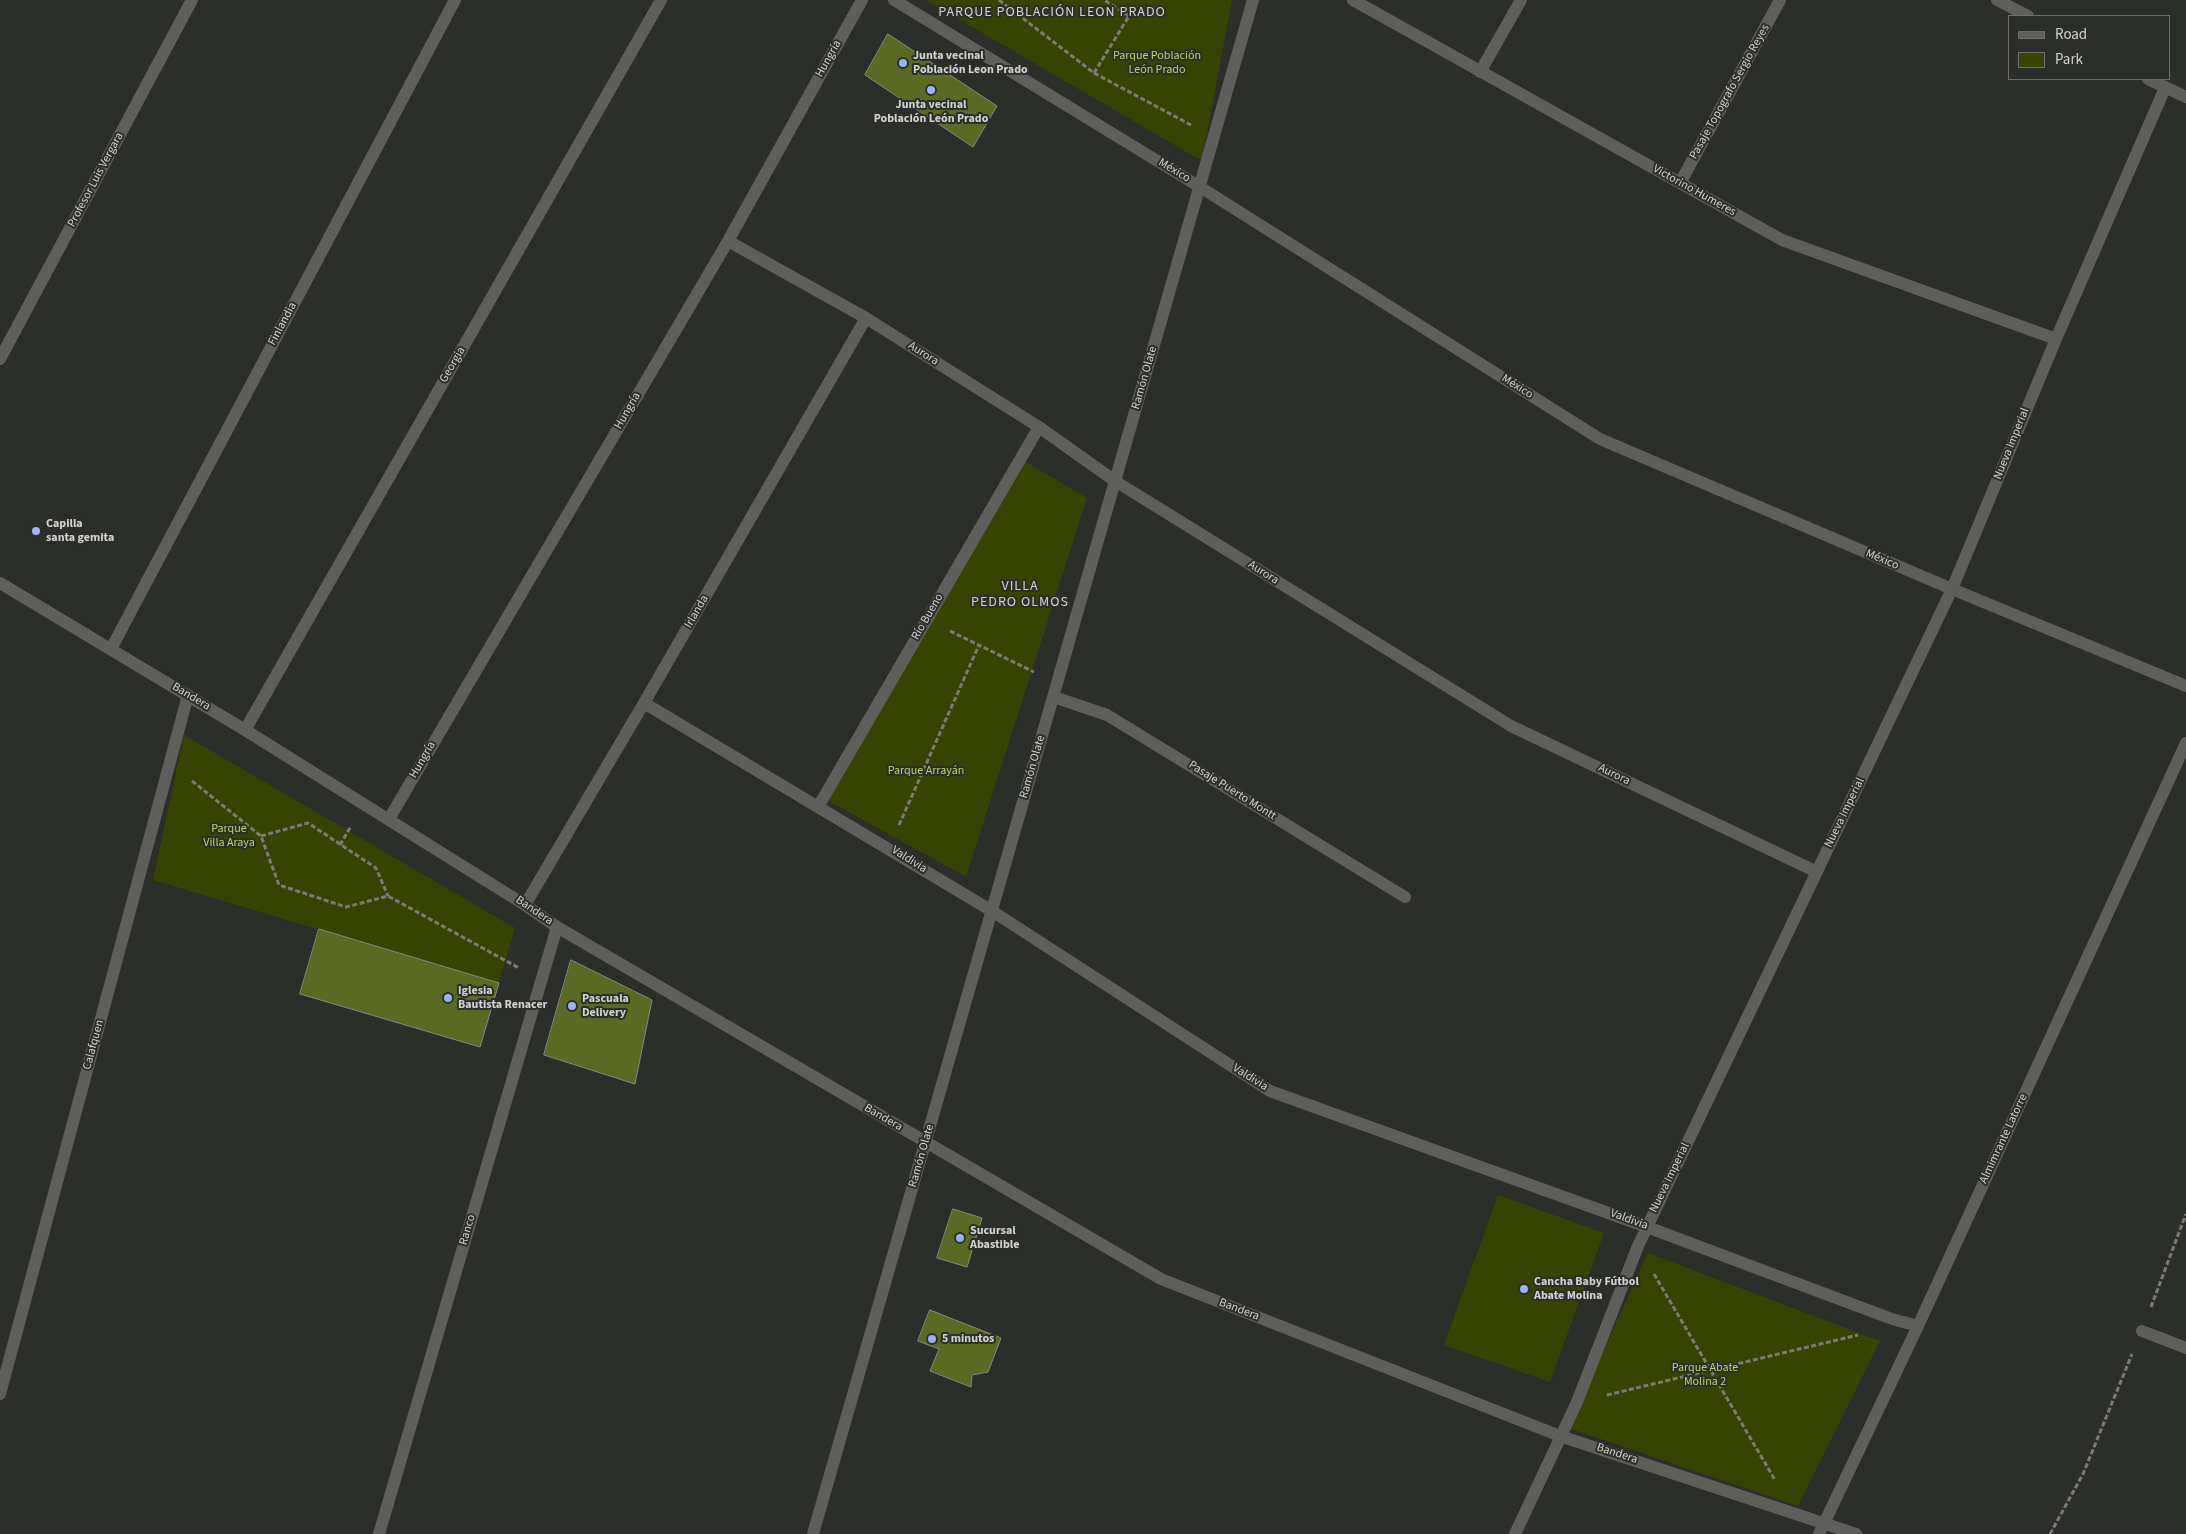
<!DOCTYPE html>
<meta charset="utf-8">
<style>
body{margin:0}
#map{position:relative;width:2186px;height:1534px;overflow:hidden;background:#2c2e29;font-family:"Source Sans 3",sans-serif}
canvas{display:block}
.legend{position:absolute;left:2008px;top:15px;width:162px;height:65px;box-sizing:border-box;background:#2c2e29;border:1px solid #6f706c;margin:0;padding:6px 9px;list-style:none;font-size:15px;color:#d3d4d1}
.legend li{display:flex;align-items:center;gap:10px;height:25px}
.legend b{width:25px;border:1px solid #6f706c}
</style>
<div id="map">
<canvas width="2186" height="1534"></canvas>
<ul class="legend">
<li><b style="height:6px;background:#5e5f5c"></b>Road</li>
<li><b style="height:14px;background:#374301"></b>Park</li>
</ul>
</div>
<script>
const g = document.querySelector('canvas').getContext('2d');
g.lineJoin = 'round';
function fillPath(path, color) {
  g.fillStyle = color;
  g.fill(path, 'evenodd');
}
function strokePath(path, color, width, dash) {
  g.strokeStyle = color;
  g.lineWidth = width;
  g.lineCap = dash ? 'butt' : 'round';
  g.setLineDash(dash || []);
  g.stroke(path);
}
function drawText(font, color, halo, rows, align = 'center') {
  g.font = font + ' "Source Sans 3",sans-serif';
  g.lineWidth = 4;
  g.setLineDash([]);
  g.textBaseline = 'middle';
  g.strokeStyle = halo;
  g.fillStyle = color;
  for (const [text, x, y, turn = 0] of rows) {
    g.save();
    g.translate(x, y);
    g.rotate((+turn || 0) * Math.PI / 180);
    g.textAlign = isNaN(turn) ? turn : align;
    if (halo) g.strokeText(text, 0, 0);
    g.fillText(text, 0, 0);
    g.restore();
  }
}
fillPath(new Path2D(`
 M926,0h306l-30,161z
 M1026,462l61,36 -121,379 -139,-77z
 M184,735l331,193 -16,55 -346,-103z
 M1498,1195l106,38 -54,149 -106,-37z
 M1648,1253l232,88 -82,165 -230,-78z`), '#374301');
const building = new Path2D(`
 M888,34l109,72 -24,41 -108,-72z
 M319,929l180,54 -19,64 -180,-53z
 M571,960l81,40 -17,84 -91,-29z
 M953,1209l29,9 -15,49 -30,-9z
 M930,1310l71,28 -13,34 -16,3 -1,12 -41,-16 9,-22 -21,-8z`);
fillPath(building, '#5b6a22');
strokePath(building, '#878983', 1);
strokePath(new Path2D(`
 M999,0l95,73 97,52
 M1094,73l35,-57 -25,-16
 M950,631l84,41
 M192,781l69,55 18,49 67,22 42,-11 131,72
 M899,825l80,-180
 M261,836l47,-13 68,45 12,28
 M340,845l11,-19
 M1654,1274l121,206
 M2151,1307l35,-93
 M1607,1395l251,-60
 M2050,1534l33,-60 49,-120`), '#7b7c78', 3, [5, 2.5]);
strokePath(new Path2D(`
 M894,0l306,187 400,252 352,150 234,97
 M1353,0l429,240 274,99
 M1997,0l31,16
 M1480,72l41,-72
 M2148,79l38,18
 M1680,183l100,-183
 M728,241l138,77 173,109 76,54 396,245 306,146
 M0,359l192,-359
 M0,583l245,147 280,175 32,22 604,352 399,157 296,98
 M111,649l344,-649
 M1054,697l53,18 298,182
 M644,703l348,208 278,180 377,136 245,92 26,7
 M245,730l416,-730
 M818,807l221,-380
 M389,819l339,-578 134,-241
 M525,905l119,-202 222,-385
 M2142,1331l44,17
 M0,1394l188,-699
 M379,1534l178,-607
 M813,1534l440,-1534
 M1515,1534l62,-132 61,-156 314,-657 104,-250 109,-251
 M1819,1534l99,-208 268,-583`), '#5e5f5c', 12);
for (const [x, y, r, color] of [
 [903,63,5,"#9db4fd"],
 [931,90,5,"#9db4fd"],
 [36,531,5,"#9db4fd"],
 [448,998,5,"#9db4fd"],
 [572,1006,5,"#9db4fd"],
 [960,1238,5,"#9db4fd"],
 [1524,1289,5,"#9db4fd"],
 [932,1339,5,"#9db4fd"]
]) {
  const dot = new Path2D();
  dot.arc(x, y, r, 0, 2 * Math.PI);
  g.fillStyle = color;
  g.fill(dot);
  strokePath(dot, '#2c2e29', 2);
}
drawText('bold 12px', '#d3d4d1', '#2c2e29', [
 ["Junta vecinal",913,56],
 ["Población Leon Prado",913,70],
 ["Junta vecinal",931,105,"center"],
 ["Población León Prado",931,119,"center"],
 ["Capilla",46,524],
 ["santa gemita",46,538],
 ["Iglesia",458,991],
 ["Bautista Renacer",458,1005],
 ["Pascuala",582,999],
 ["Delivery",582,1013],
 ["Sucursal",970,1231],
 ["Abastible",970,1245],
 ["Cancha Baby Fútbol",1534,1282],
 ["Abate Molina",1534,1296],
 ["5 minutos",942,1339]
], 'left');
drawText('12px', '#bcd75d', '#2c2e29', [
 ["Parque Población",1157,56],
 ["León Prado",1157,70],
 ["Parque Arrayán",926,771],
 ["Parque",229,829],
 ["Villa Araya",229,843],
 ["Parque Abate",1705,1368],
 ["Molina 2",1705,1382]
]);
drawText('12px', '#d3d4d1', '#2c2e29', [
 ["Hungría",829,59,-61],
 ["Pasaje Topografo Sergio Reyes",1730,92,-61],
 ["México",1174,171,31],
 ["Profesor Luis Vergara",96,180,-62],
 ["Victorino Humeres",1694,191,29],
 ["Finlandia",283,324,-62],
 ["Aurora",923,354,32],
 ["Georgia",453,365,-60],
 ["Ramón Olate",1145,378,-74],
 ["México",1517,387,32],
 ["Hungría",628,411,-60],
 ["Nueva Imperial",2012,444,-68],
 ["México",1882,560,23],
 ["Aurora",1263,573,32],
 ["Irlanda",697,612,-60],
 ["Río Bueno",928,617,-60],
 ["Bandera",191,697,31],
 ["Hungría",423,760,-60],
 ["Ramón Olate",1033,767,-74],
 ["Aurora",1614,775,26],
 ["Pasaje Puerto Montt",1232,791,32],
 ["Nueva Imperial",1845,813,-64],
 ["Valdivia",909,860,32],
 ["Bandera",534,911,34],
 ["Calafquen",94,1045,-75],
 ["Valdivia",1250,1078,32],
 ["Bandera",883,1118,30],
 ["Almimrante Latorre",2004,1139,-65],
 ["Ramón Olate",922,1156,-74],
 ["Nueva Imperial",1670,1178,-64],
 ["Valdivia",1629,1220,20],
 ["Ranco",468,1230,-74],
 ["Bandera",1239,1310,21],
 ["Bandera",1617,1454,18]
]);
g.letterSpacing = '1px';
drawText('14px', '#d3d4d1', '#2c2e29', [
 ["PARQUE POBLACIÓN LEON PRADO",1052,13],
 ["VILLA",1020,587],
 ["PEDRO OLMOS",1020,603]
]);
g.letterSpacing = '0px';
</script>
